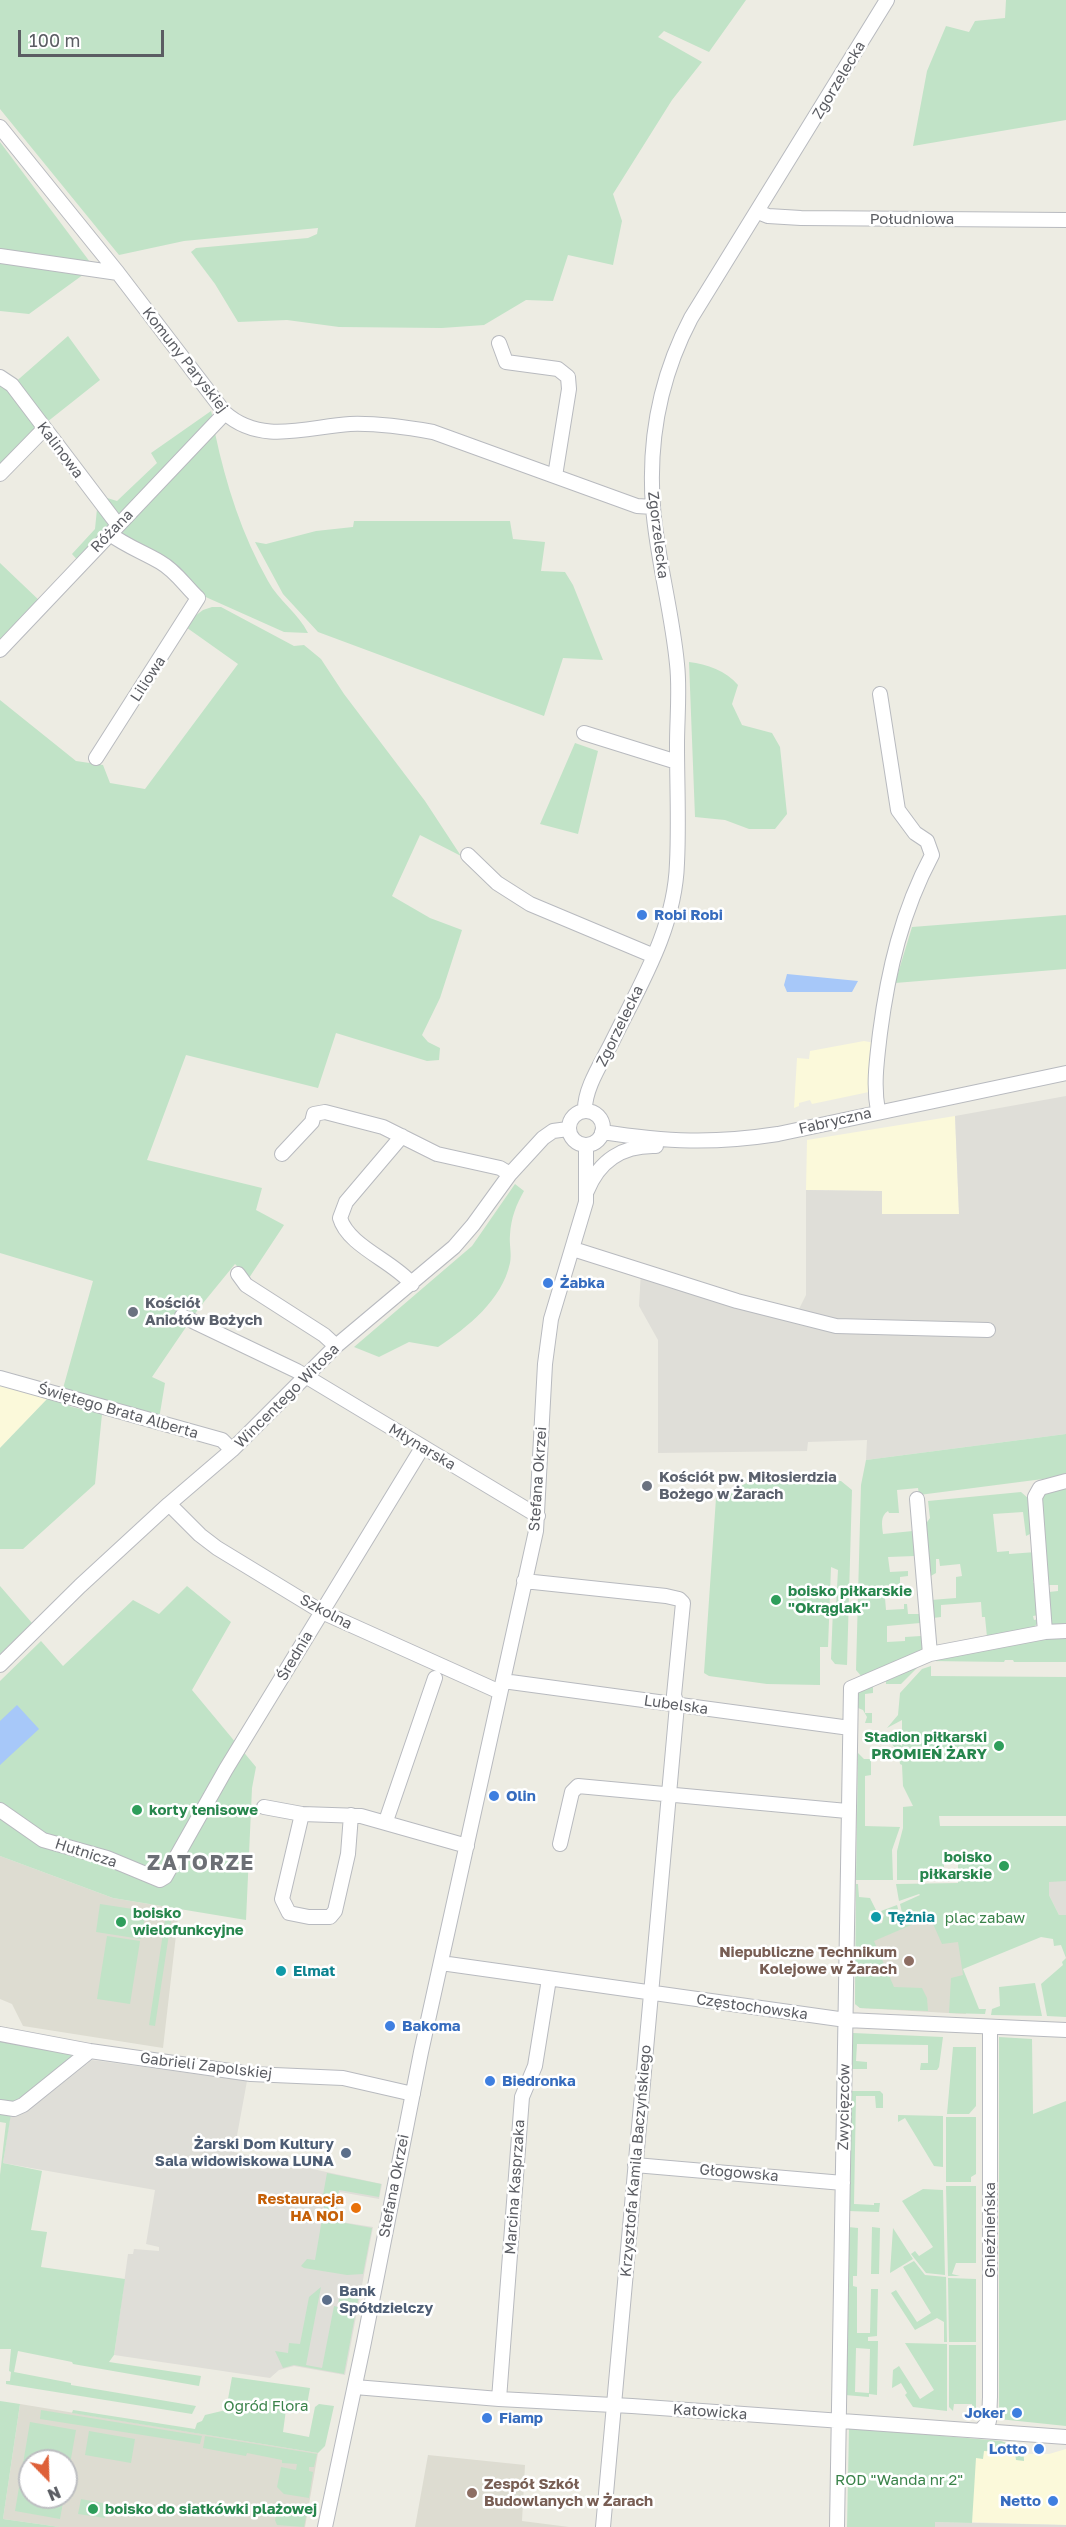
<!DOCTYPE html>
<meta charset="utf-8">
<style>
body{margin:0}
#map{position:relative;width:1066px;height:2527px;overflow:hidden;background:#edece3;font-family:"Golos Text",sans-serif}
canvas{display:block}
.north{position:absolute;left:18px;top:2449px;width:60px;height:60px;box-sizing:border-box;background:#fff;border:2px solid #bdbec1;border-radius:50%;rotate:157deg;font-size:16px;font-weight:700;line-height:24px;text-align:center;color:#5b5d63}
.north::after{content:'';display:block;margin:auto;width:21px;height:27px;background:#de6038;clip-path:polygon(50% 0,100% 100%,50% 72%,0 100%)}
.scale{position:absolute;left:18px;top:30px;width:146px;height:27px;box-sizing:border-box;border:3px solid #5b5d63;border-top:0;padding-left:8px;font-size:18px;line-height:21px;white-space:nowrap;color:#5b5d63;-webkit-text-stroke:4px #fff;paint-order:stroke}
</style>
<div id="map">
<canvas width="1066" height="2527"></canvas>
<div class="north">N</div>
<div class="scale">100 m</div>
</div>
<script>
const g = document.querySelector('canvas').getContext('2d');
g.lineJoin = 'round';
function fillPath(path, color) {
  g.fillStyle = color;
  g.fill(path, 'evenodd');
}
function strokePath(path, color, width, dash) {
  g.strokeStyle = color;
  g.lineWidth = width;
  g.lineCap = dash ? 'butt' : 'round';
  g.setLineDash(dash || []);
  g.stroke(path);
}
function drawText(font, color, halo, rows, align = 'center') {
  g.font = font + ' "Golos Text",sans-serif';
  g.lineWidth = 5;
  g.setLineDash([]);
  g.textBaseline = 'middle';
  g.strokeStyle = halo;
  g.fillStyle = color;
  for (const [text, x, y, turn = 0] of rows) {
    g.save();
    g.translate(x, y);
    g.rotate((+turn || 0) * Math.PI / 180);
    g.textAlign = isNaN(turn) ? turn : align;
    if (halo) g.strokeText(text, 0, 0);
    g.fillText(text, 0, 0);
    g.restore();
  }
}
fillPath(new Path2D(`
 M864,1041l11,2 -6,49 -57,12 -2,-4 -11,3v3l-5,2 3,-50 12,1 1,-8z
 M955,1116l4,98h-77v-23l-76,-1 1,-50z
 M0,1383l49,14 -49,51z
 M970,2438l53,16h26l17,-5v76l-101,-3z`), '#fbf9da');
fillPath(new Path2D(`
 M1066,1096v338l-200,26 1,-20 -59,2 -1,9 -149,2v-113l-19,-34 2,-35 155,44 10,-20v-105l76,1v23h77l-4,-98z
 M1049,1881h17v34h-7l-10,-20z
 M92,2060l155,21 -13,71 148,32 -3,15 -39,-7 -5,29 38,6 -28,148 -51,-9 -15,4 -9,8 -156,-23 14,-101h5l1,-5 25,2v-4l-13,-3 9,-54 -152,-27 8,-52 19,-2z
 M935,2522l131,3v2h-131z`), '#dfded8');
fillPath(new Path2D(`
 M0,1856l113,42 66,11 -16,139 -140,-22 -11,-22 -12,-5z
 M958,1903l8,111 -106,-6 -5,-4v-57z
 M20,2404l298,49 -13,74h-245l-57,-8zM30,2461h36v36h-36z
 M428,2455l97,10 -3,56 47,6h-154z`), '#dddcd1');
fillPath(new Path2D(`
 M0,0h746l-37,52 -45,-21 -6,6 44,25 -30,38 -59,94 9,27 -9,44 -45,-10 -15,46 -27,-1 -42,25 -42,3 -103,-1 -52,-7 -49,2 -23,-38 -24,-32 5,-4 112,-10 9,-4 1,-6 -134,13 -65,14 -119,-146z
 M1006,0h60v120l-153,26 14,-75 19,-45 23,6 6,-11 30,-3z
 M0,142l96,128 -5,-1 -62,45 -29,-3z
 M68,336l32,44 -58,46 -42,44v-93l12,8z
 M211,411l2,7 -132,146 -9,-10 23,-25 3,-30 -4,-5 23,7 40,-38 -6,-10z
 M215,433c11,52 27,102 53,148 11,20 30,32 40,52l-24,-1 -85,-38 -77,-56 -2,-10z
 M354,521h156l3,18 32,3 -4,29 24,1 8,13 30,75 -40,-2 -19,58 -226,-84 -35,-38 -28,-52 11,2 50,-13 37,-4z
 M0,563l42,40 -42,46z
 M212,607h9l73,39 10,-1 17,14 23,35 81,107 36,55 -41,-21 -28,61 38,22 32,12 -22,68 -18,37 6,7 12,6 -1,12 -12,1 -91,-28 -18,55 -132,-33 -39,105 115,28 -6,22 28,15 -35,53 -14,-14 -36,44 -47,69 13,6 -6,36 -97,-27 31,-111 -93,-28v-553l76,61 27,4 7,18 35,6 93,-125 -55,-39 20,-15z
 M689,662c18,2 37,9 49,23l-6,19 10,21 30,8 8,14 7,67 -12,15h-26l-24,-9 -30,-3z
 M575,743l23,8 -20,83 -38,-10z
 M1066,915v54l-171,14 17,-56z
 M515,1184l9,7c-8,14 -13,27 -14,44 -1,9 2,19 0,28 -8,37 -42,64 -72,84l-29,-5 -30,15 -25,-10 118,-101z
 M49,1397l23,10 30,7 -7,70 -72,65h-23v-101z
 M1066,1434v42l-147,19 -1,-7 -21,2 2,23h-10l-1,-2c-8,5 -6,14 -5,23l30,-3 2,25 -27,1 2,15 18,-1v5l-8,1v7l-16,2 2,24 18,-1v-5h3l1,10h12v9l-33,3v16l18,-1v-4l16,-1 5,5 -2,10 -62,26 -6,-7 5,-185 5,-25z
 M751,1481h90l11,9 -5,175 -12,-1 -4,-5 2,-50 3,-2 2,-37 -7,-3 -3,80h-8v38l-53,-1 -58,-8 -5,-3 12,-175z
 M1066,1486v140h-15l-2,-34 9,-1v-6h-11l-6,-87 5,-8z
 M1021,1492l8,7 3,34 -6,3 -3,-24 -30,2 4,38 12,-1v3l27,-2 1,26h-4v5h4l2,32 -6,1 1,4 5,-1v2l-6,8 -46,8 -2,-20h-3l-1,-15 -40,3v12l-8,1 -2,-18 25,-2v-21l6,-1 -2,-12 -20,2 -1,-7h-3v14l-7,4 -4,-52 5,-7 -2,-17z
 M0,1586l32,37 -32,31z
 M187,1586l44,36 -39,68 64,77 -4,21 -6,132 -133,-22 -113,-42v-175l41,-40 22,25 70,-66 26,14z
 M1066,1634v28h-52l-1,-2h-8l-1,2 -74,-1 -10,4 -19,19h-15v-4l-13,6v7l-8,1v19h7v10h-7l2,-6 -4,-7 -5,-2v-18l73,-33z
 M931,1666v10l135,1v139h-127l1,10h126v55l-17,1v13l10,20h7v43l-5,-13 -7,1 -1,-7 -12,-2 -78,32 16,40h7l-1,5 -36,-1 2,-35 12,-3 -5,-33 -16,2 -12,-27 -56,24 20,46 28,1 5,10 1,13 -68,-3 -5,-4 1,-120h2l1,13 11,1 6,12 -6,1 -2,8 6,6 8,-2 2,-8 -3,-4 16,-6 6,22 2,-2 -5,-21 20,-9 -1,-1 -20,7 -3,-17 62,-1v-32h-14v29h-47v-29l6,-23v-21l10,-1 -10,-20 -1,-21 -2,-1 -2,-13 -12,-13v-2l5,1 11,9v-26l-15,8 11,-13 2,-22 22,-24z
 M858,1753l6,6h7v16l-6,1v50l35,1 -8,23 1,30h-37z
 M100,1904l46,7 -5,28 -45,-7z
 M165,1920l6,1 -16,105 -6,-1z
 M107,1936l33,5 -10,63 -33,-5z
 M1066,1958v59l-19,-1 -6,-32 22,-19 -1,-3z
 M1035,1983l7,33 -51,-1 1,-6 8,-3 -1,-19z
 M853,2033l90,4 -4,30 -2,3h-17l1,-7h7v-18l-71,-1 -1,17 11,1v7h-18z
 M999,2037l33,2 1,75 33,-13v325l-67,-7z
 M0,2039l71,15 1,5 -62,46 -10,-2z
 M953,2047h23v59l-7,8h-22z
 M849,2091h31l3,3v14h-7l-1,-12h-19l-2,108 20,1v-2h6l-1,9 -31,-1z
 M0,2113l11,1 -8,49 39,8 -11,59 16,2 -6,35 84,12 -11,76 -5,7 92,14 -2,10 -126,-22 -1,-2 -54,-11 -4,21 57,11v2l125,21 -4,8 -186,-30v-3h4l1,-9 -2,-1 2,-22h-11v-174l6,-52 -6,-1z
 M898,2115l45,1v51l-9,-1 -29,-48 -7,4z
 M946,2117h30v57l-5,3v5h-25z
 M327,2173l54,11 -2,13 -40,-7 -5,31 38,7 -9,46 -16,1 -43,-7 -3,-2 6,-7 8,1 11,-64 -3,-1z
 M946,2186h30v77h-20l-4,11 8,2h-12z
 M923,2189l20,1 2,85 -19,-2 -15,-19 4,-3 4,5 14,-9 -31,-46z
 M848,2227l10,1 -1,48h-4v10l4,1v46h13l1,-44h7l-1,47 -9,1v4h10l-1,54 -8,-1v3l-24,-2zM856,2348l14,1 -1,44 -14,-1z
 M872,2227l8,1 -1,46h-8z
 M893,2228l20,31 -23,14z
 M914,2261l11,14 21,2 1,65h-3v-20l-7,-4 -22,12 -24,-37 5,-3 21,32 14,-9 -28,-46z
 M948,2278l28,1v63h-27z
 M321,2287l-15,78 16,3 12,-62 4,1 2,-17 19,5 -15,79 -50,-9 -11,3 -8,-17 13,2 1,-10 11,1 9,-47z
 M905,2343l42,1v67l-34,-4 -8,-12 2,-2 -6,-10 -9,5 1,-18 6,-4 21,33 14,-9z
 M949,2345h27v70h-4v-11h-18l-1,7 -4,-4z
 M232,2377l78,11 -3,17 -20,-3 -4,30 26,5 6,-30 4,-3 15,2 -9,40 -7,7 -246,-40 1,-3 122,19 2,-6 5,-2 3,-6 21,-5z
 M0,2401l20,3 -17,115 57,8h-60z
 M41,2410l161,26 -2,8 -160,-25z
 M30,2422l46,8 -10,57v-26h-36v36h34l-4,22 -45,-8z
 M852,2428l149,13c11,4 24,6 23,20l-8,-1 -1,-7 -31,-2 -1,8 -7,-1 -4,65 -37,-1v5h-88l2,-98z
 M89,2431l46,8 -4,24 -46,-8z
 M205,2436l112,18 -3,13h-5v4l4,1 -4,26 -25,-4 -7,-7 4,-20 15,3 1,-6 -15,-1v-3l-35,-7 -1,3 -43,-8z
 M81,2499l27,5 -3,14 -27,-4z
 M286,2504l22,3 -4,20 -27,-2 -2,-5 2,-10z`), '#c1e3c7');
fillPath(new Path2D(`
 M787,974l71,7 -6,11h-65l-3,-7z
 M17,1705l22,24 -39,36v-44z`), '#a7c8f9');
const minor = new Path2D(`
 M0,127l118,146 107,140c36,32 82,14 125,11 27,-1 55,3 83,8l204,74 16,1
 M758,212l10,4 33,2 265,2
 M0,256l118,17
 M499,343l7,19 52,7 10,8 1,12 -14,87
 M0,377l12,8 106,140
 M0,474l44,-45
 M0,650l225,-237
 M584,733l93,29
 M96,758l102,-160c-13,-12 -22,-27 -38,-36 -17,-10 -34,-16 -50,-28
 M468,855l29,28 33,21 124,52
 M585,1111c-1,-23 18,-50 28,-71 28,-57 62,-112 64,-177 2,-39 0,-79 0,-118 0,-27 3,-55 0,-81 -5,-53 -20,-105 -24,-157 -5,-66 7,-130 38,-189l196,-318
 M878,1111c-5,-26 -1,-52 2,-78 8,-62 22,-122 52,-178l-5,-14 -12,-8 -17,-23 -18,-116
 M569 1128a17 17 0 1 1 34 0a17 17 0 1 1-34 0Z
 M602,1132c65,10 111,12 176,2l288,-61
 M402,1136l-56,66 -6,16c8,28 53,43 72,66
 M282,1154l30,-32 2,-8 11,-2 58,15 54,27 63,14 10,6
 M587,1191c12,-30 36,-46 69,-45
 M573,1249l164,52 99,25 152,4
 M238,1274l8,11 78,50 12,11
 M182,1316l115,55 241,145
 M0,1378l222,62 10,10
 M917,1499l13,155
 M169,1504l31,31 17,13 105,64 178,80
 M524,1581l142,15 13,3 4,4 -9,92 3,10 -74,822
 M1045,1632l-10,-135 5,-9 26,-7
 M0,1665l80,-79 89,-82 63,-54 104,-104 118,-99 19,-22 37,-51 33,-36 10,-7 15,-2
 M503,1681l347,47
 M264,1807l38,7 59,2 106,30
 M0,1810l43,30 64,18 53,22 5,-3 61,-108 196,-321
 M302,1814l-20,85 7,14 20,4h21l5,-6 13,-57 3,-39
 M386,1821l49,-143
 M560,1844l12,-52 6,-6 269,25
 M441,1963l405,57 220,10
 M0,2034l90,17 161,23 92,4 70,16
 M0,2107l14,2 9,-4 67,-54
 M635,2165l208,18
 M355,2387l144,12 133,7 434,31
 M499,2399l23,-302 13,-31 14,-87
 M981,2430l8,-9 1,-24v-370
 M325,2527l39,-185 57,-290 115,-521 9,-167 6,-45 35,-117v-56
 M837,2527l14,-839 79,-34 115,-22 21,-1`);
strokePath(minor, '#b8babf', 16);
strokePath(minor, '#fff', 14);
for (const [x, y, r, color] of [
 [642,915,6,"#3f7fe0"],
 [548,1283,6,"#3f7fe0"],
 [133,1312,6,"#6b7280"],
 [647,1486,6,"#6b7280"],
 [776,1600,6,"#2e9e5b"],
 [999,1746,6,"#2e9e5b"],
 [494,1796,6,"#3f7fe0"],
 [137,1810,6,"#2e9e5b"],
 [1004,1866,6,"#2e9e5b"],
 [876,1917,6,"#0f9aa8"],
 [121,1922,6,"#2e9e5b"],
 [909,1961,6,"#8d6e63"],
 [281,1971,6,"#0f9aa8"],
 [390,2026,6,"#3f7fe0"],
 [490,2081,6,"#3f7fe0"],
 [346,2153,6,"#5c6f8a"],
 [356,2208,6,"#e8710a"],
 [327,2300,6,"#5c6f8a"],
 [1017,2413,6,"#3f7fe0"],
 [487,2418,6,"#3f7fe0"],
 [1039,2449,6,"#3f7fe0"],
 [472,2493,6,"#8d6e63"],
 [1053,2501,6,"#3f7fe0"],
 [93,2509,6,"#2e9e5b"]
]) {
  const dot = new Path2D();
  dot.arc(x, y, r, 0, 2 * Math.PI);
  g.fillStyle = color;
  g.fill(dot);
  strokePath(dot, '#fff', 2);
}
drawText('15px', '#5b5d63', '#fff', [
 ["Zgorzelecka",839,80,-59],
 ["Południowa",912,219],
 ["Komuny Paryskiej",185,360,52],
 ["Kalinowa",60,450,53],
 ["Różana",112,531,-46],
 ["Zgorzelecka",658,535,83],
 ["Liliowa",148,679,-57],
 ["Zgorzelecka",620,1026,-64],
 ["Fabryczna",835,1121,-13],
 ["Wincentego Witosa",287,1396,-45],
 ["Świętego Brata Alberta",118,1411,16],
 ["Młynarska",422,1447,31],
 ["Stefana Okrzei",538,1479,-86],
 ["Szkolna",326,1612,28],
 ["Średnia",295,1656,-59],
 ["Lubelska",676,1705,8],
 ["Hutnicza",86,1853,18],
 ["Częstochowska",752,2007,8],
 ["Gabrieli Zapolskiej",206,2066,7],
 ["Zwycięzców",844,2107,-89],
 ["Krzysztofa Kamila Baczyńskiego",636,2161,-85],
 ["Głogowska",739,2173,5],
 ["Stefana Okrzei",394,2186,-79],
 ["Marcina Kasprzaka",515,2187,-86],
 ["Gnieźnieńska",990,2230,-90],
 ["Katowicka",710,2412,4]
]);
drawText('bold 15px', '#366cbe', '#fff', [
 ["Robi Robi",654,915],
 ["Żabka",560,1283],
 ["Olin",506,1796],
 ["Bakoma",402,2026],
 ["Biedronka",502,2081],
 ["Joker",1005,2413,"right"],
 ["Fiamp",499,2418],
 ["Lotto",1027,2449,"right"],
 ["Netto",1041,2501,"right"]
], 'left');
drawText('bold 15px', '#5b616d', '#fff', [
 ["Kościół",145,1303],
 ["Aniołów Bożych",145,1320],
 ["Kościół pw. Miłosierdzia",659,1477],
 ["Bożego w Żarach",659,1494]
], 'left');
drawText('bold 15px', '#27864d', '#fff', [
 ["boisko piłkarskie",788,1591],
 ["\"Okrąglak\"",788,1608],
 ["Stadion piłkarski",987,1737,"right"],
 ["PROMIEŃ ŻARY",987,1754,"right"],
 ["korty tenisowe",149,1810],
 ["boisko",992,1857,"right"],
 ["piłkarskie",992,1874,"right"],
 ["boisko",133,1913],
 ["wielofunkcyjne",133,1930],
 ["boisko do siatkówki plażowej",105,2509]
], 'left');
drawText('bold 15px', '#0d838f', '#fff', [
 ["Tężnia",888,1917],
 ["Elmat",293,1971]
], 'left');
drawText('15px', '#3a834a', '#fff', [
 ["plac zabaw",985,1918],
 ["Ogród Flora",266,2406],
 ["ROD \"Wanda nr 2\"",899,2480]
]);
drawText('bold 15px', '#785e54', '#fff', [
 ["Niepubliczne Technikum",897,1952],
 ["Kolejowe w Żarach",897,1969],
 ["Zespół Szkół",484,2484,"left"],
 ["Budowlanych w Żarach",484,2501,"left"]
], 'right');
drawText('bold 15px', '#4e5e75', '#fff', [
 ["Żarski Dom Kultury",334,2144],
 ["Sala widowiskowa LUNA",334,2161],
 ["Bank",339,2291,"left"],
 ["Spółdzielczy",339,2308,"left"]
], 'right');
drawText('bold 15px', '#c56008', '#fff', [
 ["Restauracja",344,2199],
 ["HA NOI",344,2216]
], 'right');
g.letterSpacing = '1.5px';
drawText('bold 21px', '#6c6f75', '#fff', [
 ["ZATORZE",201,1863]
]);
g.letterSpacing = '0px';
</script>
